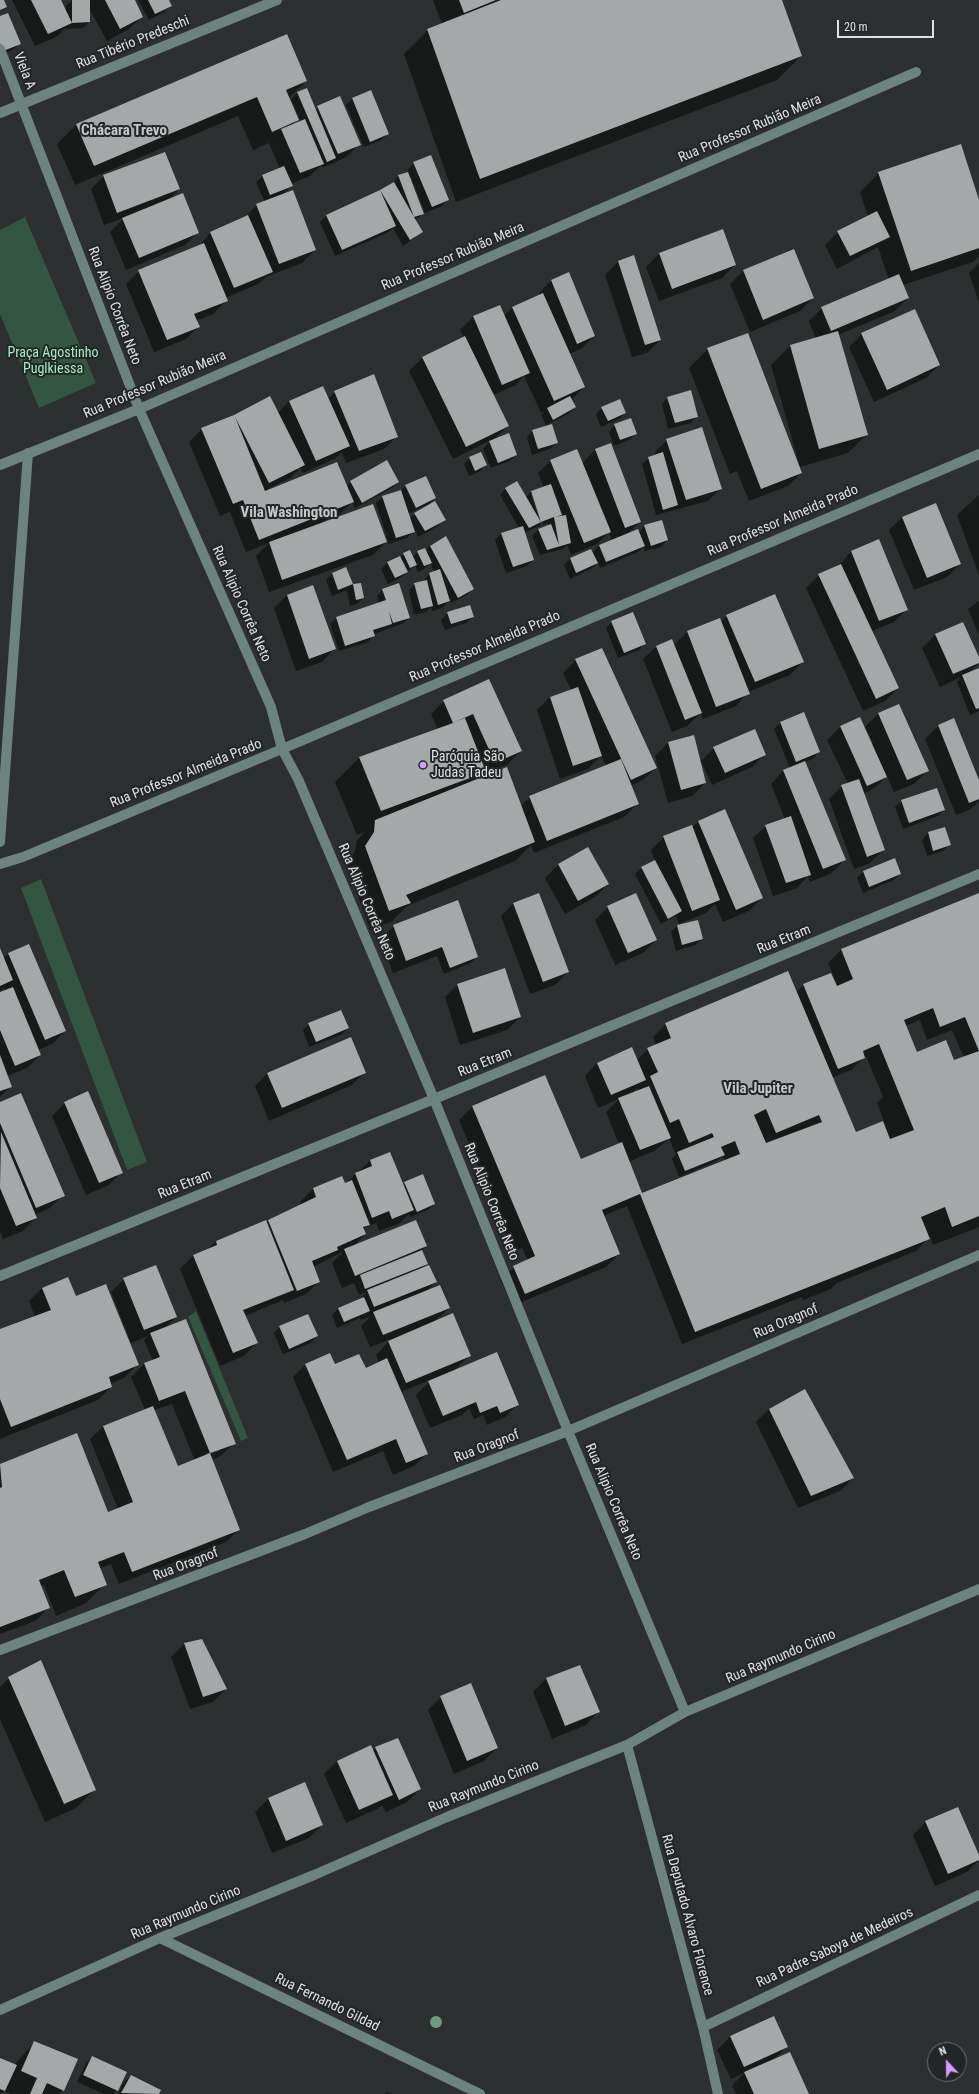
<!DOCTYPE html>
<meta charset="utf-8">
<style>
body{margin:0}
#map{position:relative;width:979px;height:2094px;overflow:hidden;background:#2d3030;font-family:"Roboto Condensed",sans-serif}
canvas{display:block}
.north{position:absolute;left:927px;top:2042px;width:40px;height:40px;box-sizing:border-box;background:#232627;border:1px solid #6e7171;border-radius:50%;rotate:338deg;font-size:11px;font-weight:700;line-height:16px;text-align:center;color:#dfe1e1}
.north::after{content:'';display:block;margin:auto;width:14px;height:18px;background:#d19dfe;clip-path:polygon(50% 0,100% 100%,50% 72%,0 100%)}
.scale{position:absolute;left:837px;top:20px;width:97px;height:18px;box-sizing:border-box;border:2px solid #dfe1e1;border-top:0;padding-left:5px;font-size:12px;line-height:14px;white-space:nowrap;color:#dfe1e1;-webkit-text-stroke:3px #232627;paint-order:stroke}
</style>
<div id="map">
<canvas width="979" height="2094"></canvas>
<div class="north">N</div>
<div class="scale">20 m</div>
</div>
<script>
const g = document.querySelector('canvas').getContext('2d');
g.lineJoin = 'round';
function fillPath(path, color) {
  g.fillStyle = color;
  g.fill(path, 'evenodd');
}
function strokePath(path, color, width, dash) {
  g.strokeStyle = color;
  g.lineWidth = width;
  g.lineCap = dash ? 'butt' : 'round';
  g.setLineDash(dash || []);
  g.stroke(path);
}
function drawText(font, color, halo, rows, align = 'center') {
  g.font = font + ' "Roboto Condensed",sans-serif';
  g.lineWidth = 4;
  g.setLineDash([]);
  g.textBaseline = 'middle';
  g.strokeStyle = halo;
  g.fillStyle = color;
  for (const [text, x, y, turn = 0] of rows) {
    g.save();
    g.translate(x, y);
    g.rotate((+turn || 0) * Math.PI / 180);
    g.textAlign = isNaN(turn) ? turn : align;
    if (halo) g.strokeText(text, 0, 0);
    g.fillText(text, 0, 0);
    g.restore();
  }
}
fillPath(new Path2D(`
 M25,217l71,166 -57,25 -39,-94v-84z
 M41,879l106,283 -20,8 -106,-282z
 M196,1311l52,127 -7,3 -53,-124z`), '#335542');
fillPath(new Path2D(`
 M12,0h48l6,13v-7l6,-6h62l8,17 -13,12 -22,12 -18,-33v14l-6,6 -19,1 -6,7 -23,10z
 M138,0h30l3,6 -7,6 -15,8z
 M433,0h348l20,56 -24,24 -321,122 -52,-148 24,-24 14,-6z
 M0,18l20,25 -7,7 -13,5z
 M287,35l19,46 -18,18 9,21 -5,5 9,-3 -10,-23 6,-6 18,17 3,-3 41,38 -13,12 -21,10 -5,-1 -10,10 -19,8v2l-9,9 33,55 -13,13 -36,14 -8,7 -33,14 1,3 -13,13 -17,7 3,5 -13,13 -32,13 -28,-68 13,-13 59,-24 12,-14 34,-15 13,-13 8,-3 -9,-20 7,-6 17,-7 -11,-26 -16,7 -15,-34 -163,69 -18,-41 19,-19z
 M353,98l35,35 -6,7 -18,7 -18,-42z
 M414,163l34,37 -6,6 -17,7 -14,-36h-2l14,37 -8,6 7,12 -19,14 -10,-18 -4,4 -54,24 -15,-34 6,-6 55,-25 12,-7 5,-8 11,-4 -1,-3z
 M879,173l100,30v53l-6,6 -70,23 5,13 -13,13 -57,24 29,99 -19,19 -48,14 -29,-102 19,-19 26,-7 -7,-18 13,-13 67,-28 -11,-33 -41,22 -12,-24 13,-13 30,-15 -8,-25z
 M104,176l75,13 -11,11 30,32 -13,13 -59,25 -16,-38 14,-14 -20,7 -13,-36z
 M722,231l13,34 -13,13 -63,23 -13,-34 13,-13z
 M793,250l20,48 -13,13 -50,21 -20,-48 13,-13z
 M618,262l42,78 -13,13 -15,4 -27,-82z
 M979,263v39l-10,-29z
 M552,280l42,56 -13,13 -12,5 15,33 -13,13 4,7 -7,7 -22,11 -5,-10 4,-4 -4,2 -17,-37 -8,9 -23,10 15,31 -16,15 24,14 -6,6 -19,7 -8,-19 8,-9 -38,19 -44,-88 13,-13 42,-20 -4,-8 13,-13 27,-11 4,10 8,-8 28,-12 -1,-3z
 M862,334l77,31 -13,13 -52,24 -25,-55z
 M708,349l93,124 -13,13 -39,15 -12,-30 -7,3 -41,-106z
 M335,392l62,44 -13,13 -38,14 -4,-11 -6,6 -33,15 -3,-5 -10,10 -22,11v2l78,-5 5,-4h47l-6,6 -37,20 -3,-6 -12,12 -18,8 64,20 -13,13 -104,37 -13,-36 13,-13 -23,9 -16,-40 -10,4 -31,-74 13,-13 32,-13 44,-3 11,-12 39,-2z
 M668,397l29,19 -6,7 -23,6 -6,-25z
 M602,408l23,5 -6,6 -18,8 -5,-13z
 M615,425l20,9 -6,6 -15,6 -5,-14z
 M533,430l24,13 -7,6 -18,6 -5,-18z
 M667,440l54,48 -13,13 -52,14 -14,-51 7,-6 6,-2 -1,-3z
 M595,450l45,72 -13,12 12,-2 6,-6 22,14 -6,7 -16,4 -2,-4 -5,5 -38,16 -2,-6 -7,7 -21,10 -6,-14 6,-6 22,-6 8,-8 12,-4 -3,-9 -12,12 -26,11 -4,-10 -4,4 -23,6 -8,-19 7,-7 9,-3v-3l-5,2 -10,-31h-2l10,31 -17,8 9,27 -6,6 -21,7 -11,-33 6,-6 18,-6 -19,-33 6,-7 20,9 5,-5 13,-4 -6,-15 13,-13 31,4z
 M470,458l16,7 -7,7 -10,4 -5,-12z
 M425,477l10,21 -6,6 -21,10 1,5 6,-5 29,6 -6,6 -20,11 -3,-7 -8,8 -18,6 -13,-41 7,-6 18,-6 4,-5z
 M979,495v80l-22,-60z
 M902,517l58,47 -13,13 -33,13 -25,-60z
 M430,546l43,42 -6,7 -16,8 -1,-3 -8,8 -10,3 -1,-4 -5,5 -12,3 -5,-25 6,-6 8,-2 6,-8 6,-2 -5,-9 -6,6 -6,3 -3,-6 -15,12 -12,6 -7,-15 7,-7 12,-4 4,-4 8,3 6,-5 7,-1z
 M851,551l56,58 -13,13 -22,9 26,57 -13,13 -22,10 -57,-123 13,-13 20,-9z
 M345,569l7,16 8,-1 3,14 -6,6 -7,2 -3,-16 -15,6 -6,-16 6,-6z
 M383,589l26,29 -7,6 -28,10 -6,8 -29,9 -9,-27 6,-6 43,-14 -2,-8z
 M287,595l47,54 -12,13 -26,9 -22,-63z
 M979,601v34l-11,-26z
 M448,613l25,4 -7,6 -21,7 -4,-10z
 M727,616l75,46 -12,13 -42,17 -12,14 -33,13 -2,-6 -14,13 -15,6 -29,-73 13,-12 15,-7 2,6 14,-14 32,-13 1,3z
 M612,622l33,21 -6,7 -21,8 -12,-30z
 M962,623l17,36v4l-11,10 11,-4v42l-9,4 -13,-33 4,-5 -21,10 -18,-39 13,-13z
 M576,660l80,108 -13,12 -13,6 7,18 -13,13 -90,36 -3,-8 -16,16 -108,45 -16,16 -21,7 -23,-63 8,-15 2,-11 8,-8 -8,3 -22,-53 24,-24 79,-28 -7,-16 13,-13 45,-20 32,70 -13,13 -26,11 -6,6 45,25 9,-9 76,-31 -5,-10 -13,13 -28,10 -23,-69 13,-13 21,-7 -8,-17z
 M899,705l28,66 -13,13 -20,8 -7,-16 -14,13 -10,5 20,56 -13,13 -16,6 -25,-70 13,-13 6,-2 -21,-44 13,-13 19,-8 12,25 2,-1 -8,-16 13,-13z
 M781,722l38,30 -6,7 -8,3 39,98 -12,13 -22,9 -2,-6 -11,12 -24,8 -20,-58 13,-12 19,-7 -14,-35 12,-13 7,-3 -16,-39z
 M938,726l41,57v18l-8,8 -15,6 -31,-76z
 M693,736l12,47 -13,13 -24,7 -13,-47 13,-13z
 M714,748l51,6 -13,13 -40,18 -11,-24z
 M902,801l42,9 -6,6 -35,13 -8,-22z
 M698,821l64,77 -13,13 -26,11 -8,-18 -9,9 -27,11 -3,-8 -15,8 -26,-50 6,-6 14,-7 -4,-11 13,-13 28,-9z
 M945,828l4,17 -6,6 -16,5 -5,-16 6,-7z
 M558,865l50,19 -13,13 -30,17 -20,-36z
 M863,872l37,2 -6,6 -31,13 -6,-15z
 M979,894v333l-46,18 -3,-8 -14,14 -79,32 -6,6 -28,11 -1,-3 -120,47 -55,-138 -24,10 16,38 -13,13 -94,39 -11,-26 13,-13 14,-6 -6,-13 -8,4 -55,-132 13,-13 73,-30 35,84 39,-17 -13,-32 13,-13 -21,9 -13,-32 12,-13 40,-3 11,-11 8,-4 -3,-8 13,-13 130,-32 8,-7 34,2 -10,-24 13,-13zM920,1020l7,20 25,-10 12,28 -11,4 -37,-8 -11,-28zM866,1056l17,41 -6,6 7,19 -29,11 -23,-55 19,-8zM637,1088l1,3 -6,3zM669,1138l7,17 -4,4 7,18 38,-16 6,-5 2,5 -83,33 -14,-32 28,-12z
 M514,903l54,69 -13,13 -25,9 -29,-78z
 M608,907l48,33 -13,13 -28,12 -20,-45z
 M394,926l83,31 -6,6 -27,11 -7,-18 -44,17 -12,-34z
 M677,926l25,13 -7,6 -19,6 -5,-19z
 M0,950l3,9 5,-5 57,77 -13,13 -14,6 2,5 -13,13 -20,8 4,10 -11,11v-104l6,-2 -2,-3 -4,4z
 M458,984l62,33 -13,13 -47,15 -15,-48z
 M309,1024l39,4 -7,7 -32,12 -6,-17z
 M365,1072l-13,13 -83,36 -14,-35 13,-13z
 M0,1103l63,92 -13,13 -16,7 1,3 -12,13 -20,8 -3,-7z
 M65,1103l57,69 -13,13 -23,10 -34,-79z
 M389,1153l14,32 2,-2 29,21 -6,6 -18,7 -1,-3 -9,9 -21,8 -3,-8 -10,4 -3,3 2,4 -12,13 73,-1 -4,4 5,13 -6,6 14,13 -9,10 23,16 -15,14 36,33 -16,16 64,33 -13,13 -18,8 -4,-10 -9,4 -5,-11 -7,7 -32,13 -14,-33 16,-16 -31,13 26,61 -13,13 -21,9 -10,-24 -50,21 -40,-95 13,-13 59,5 14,-6 -3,-8 15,-16 -21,8 -9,-21 10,-10 -10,4 -1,-2 -23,10 -5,-13 6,-6 21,-9 8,-8 -8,3 -5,-12 -12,5 -10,-25 12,-12 -31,16 6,14 -13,13 -22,9 -1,-3 -38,16 11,27 -12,13 -24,10 -40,-97 13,-13 14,-6 9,-9 50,-18 36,-18 -2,-3 13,-13 33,-6 24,-22z
 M124,1279l52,38 -11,11 69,115 -13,13 -9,4 27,69 -13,13 -107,42 -8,-20 -12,5 6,15 -19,19 -30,13 -12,-31 -4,1 8,22 -13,13 -35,13v-169l20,-8 88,56 10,-4 -28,-70 13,-12 42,-17 -14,-33 13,-13 9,-3 -9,-21 4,-4 -17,7 -20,-51zM172,1404l23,57 -18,7 -23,-58zM220,1448v3l-14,5 -1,-2z
 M42,1288l34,10 61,67 -13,13 -14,6 1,3 -13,13 -98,39v-108l35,-14 -6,-16z
 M280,1327l37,9 -6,7 -28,11 -9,-21z
 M769,1409l84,69 -13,13 -42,17 -42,-86z
 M202,1640l24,49 -13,13 -23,7 -19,-52 13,-13z
 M579,1666l19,46 -12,13 -34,14 -19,-47 13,-13z
 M9,1678l86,111 -19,19 -31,14 -45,-103v-32z
 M441,1697l56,51 -13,13 -30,13 -26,-64z
 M376,1748l44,41 -13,13 -21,10 -4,-7 -3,3 -33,15 -22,-49 13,-13 35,-9z
 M305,1784l17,41 -13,13 -37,15 -17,-41 13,-13z
 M926,1822l53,35v3l-12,12 -32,14 -22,-51z
 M730,2037l57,10 -13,12 34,35h-72l-4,-8 12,-13 -13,6 -14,-29z
 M35,2042l28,48 -4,4h-48l-7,-3 -4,3v-35l14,6z
 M93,2057l33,15 -12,22h-10l-27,-12 9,-19z
 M131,2076l29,15 -2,3h-40l6,-12z
 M387,2092l6,2h-8z`), '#0007');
fillPath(new Path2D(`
 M0,0h4l3,7 -7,3z
 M31,0h30l11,23 -24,11z
 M72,0h18v22l-18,1z
 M105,0h30l8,17 -23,12z
 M148,0h21l3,6 -17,8z
 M459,0h37l-32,13z
 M501,0h281l20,56 -322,123 -53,-150z
 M8,13l13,31 -18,7 -3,-8v-27z
 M287,34l20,47 -21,9 13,30 -27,12 -15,-35 -163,69 -18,-42z
 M307,88l29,70 -9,4 -30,-70z
 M371,90l18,44 -19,8 -18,-44z
 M340,96l21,49 -23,9 -21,-48z
 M305,119l19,45 -24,9 -19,-44z
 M961,144l18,56v48l-68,23 -33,-99z
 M165,152l15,37 -63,24 -14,-38z
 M431,155l18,45 -17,7 -19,-45z
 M284,166l9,20 -23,9 -8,-20z
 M408,172l16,42 -10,3 9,15 -13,8 -30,-50 14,-8 20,35 -16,-42z
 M293,190l23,60 -37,14 -23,-60z
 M380,190l16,36 -54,24 -16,-35z
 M183,193l16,40 -60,25 -17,-40z
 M877,211l13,26 -40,19 -13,-25z
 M248,215l25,57 -39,16 -24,-56z
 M723,229l13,36 -64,24 -13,-36z
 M204,243l24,58 -34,13 6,13 -33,13 -29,-70z
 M794,249l20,49 -51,22 -20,-50z
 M634,255l27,85 -16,5 -27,-84z
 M569,272l26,64 -18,8 -26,-64z
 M899,274l10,24 -78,33 -10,-24z
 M543,293l42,94 -31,14 -42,-94z
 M500,305l30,68 -28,12 -29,-69z
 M915,309l25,56 -53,25 -26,-57z
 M838,331l30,104 -49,14 -29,-104z
 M748,333l54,140 -41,16 -54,-141z
 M465,336l44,90 -43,21 -44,-90z
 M374,374l24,63 -39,14 -25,-60z
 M323,386l27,60 -34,15 -27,-60z
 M691,390l7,27 -23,6 -8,-26z
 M270,396l35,69 -36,18 -34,-66 30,74 72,-29 17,40 -95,38 -16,-40 -10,4 -32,-76 33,-13z
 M570,396l6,11 -23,13 -6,-12z
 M620,399l6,14 -18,8 -7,-14z
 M631,418l6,16 -17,6 -6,-16z
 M552,424l6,19 -20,6 -6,-19z
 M702,427l20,62 -36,11 -20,-61z
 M509,433l8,22 -19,8 -9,-22z
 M611,443l30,79 -16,6 -30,-79z
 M577,449l34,83 -27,11 -34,-83z
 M481,452l6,13 -12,6 -6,-14z
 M663,452l15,53 -15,5 -15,-53z
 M387,460l12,22 -37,21 -12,-22z
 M426,476l10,22 -20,10 -11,-23z
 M517,481l24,41 -12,6 -24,-40z
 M551,484l11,31 -8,2 12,-2 5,28 -24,7 -9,-21 13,-5 8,21 -5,-28 -13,5 -10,-31z
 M401,490l14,42 -19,6 -14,-42z
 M435,501l11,19 -21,11 -11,-18z
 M936,503l25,61 -34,14 -25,-61z
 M373,504l14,38 -105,38 -13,-38z
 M662,520l6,20 -17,6 -7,-21z
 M523,526l11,34 -21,7 -12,-34z
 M638,529l7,17 -39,16 -7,-17z
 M446,536l28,53 -16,9 -28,-52z
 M879,539l29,71 -29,11 -28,-70z
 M425,548l7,15 -8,3 -7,-15z
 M591,549l7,14 -22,10 -6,-15z
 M410,550l7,15 -7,3 -7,-15z
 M400,556l8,16 -13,6 -8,-16z
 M841,564l58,124 -23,11 -58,-125z
 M346,567l7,17 -15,6 -6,-17z
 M440,569l10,32 -12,4 -9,-32z
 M427,580l6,26 -12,3 -7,-26z
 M361,583l3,15 -8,2 -3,-16z
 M399,583l11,35 -17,5 -4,-12 3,13 -19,6 2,6 -30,10 -9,-29 50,-17 -4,-11z
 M313,585l23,64 -27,10 -22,-64z
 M775,594l29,68 -49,20 -29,-67z
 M470,605l4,12 -23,7 -4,-12z
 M633,612l13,32 -22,9 -13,-32z
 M720,618l30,76 -34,13 -29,-76z
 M963,622l16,35v6l-26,11 -18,-40z
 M672,639l30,74 -17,7 -29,-74z
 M602,648l55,120 -26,12 -56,-121z
 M979,668v40l-3,1 -14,-34z
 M489,679l33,72 -27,12 -22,-49 -18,8 10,-4 21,54 -105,39 -22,-54 94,-34 -10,-23z
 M578,687l24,69 -29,10 -23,-69z
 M899,704l30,67 -22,9 -29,-67z
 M804,712l16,40 -24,10 -16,-40z
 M860,717l27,60 -20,9 -27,-60z
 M954,718l25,62v19l-10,4 -31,-78z
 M755,729l11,26 -41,18 -12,-26z
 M694,735l12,48 -25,7 -13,-48z
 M621,759l18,45 -92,37 -18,-45z
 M805,761l41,99 -23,9 -40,-99z
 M507,767l28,75 -129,53 5,8 -22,8 -24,-65 9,-14 1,-12z
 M859,779l26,71 -18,7 -26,-72z
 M937,788l8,22 -36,13 -8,-23z
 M725,809l38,89 -27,12 -38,-89z
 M791,816l20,59 -25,8 -21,-58z
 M692,825l28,75 -28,11 -29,-75z
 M945,827l6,18 -18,6 -5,-19z
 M588,847l21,37 -31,17 -20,-37z
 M895,858l6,16 -32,13 -6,-16z
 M655,860l27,51 -14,8 -27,-52z
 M539,893l30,79 -26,10 -30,-79z
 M636,893l21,47 -29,13 -21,-47z
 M979,893v323l-27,11 -7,-20 -24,10 9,22 -235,93 -55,-138 -38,16 18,44 -95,40 -12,-28 22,-10 -63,-150 73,-31 36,84 41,-17 20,51 98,-39 -5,-13 -14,6 4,8 -40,16 -8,-19 37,-15 -2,-4 -23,10 -10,-24 -9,4 -20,-47 8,-4 -11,-24 24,-10 -6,-15 123,-52 68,161 27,-11 7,18 24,-9 -35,-86 -16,7 2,7 -27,11 -35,-85 28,-11 6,13 16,-7 -12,-30zM933,1008l7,19 25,-10 14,34 -25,9 -8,-20 -29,12 -13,-32zM766,1109l10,24 43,-18 3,7 -56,21 -12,-28z
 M458,900l20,57 -28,11 -8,-21 -36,14 -13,-36z
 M698,920l5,19 -21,6 -5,-20z
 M29,944l37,87 -21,9 -37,-87z
 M0,948l13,32 -13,6z
 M505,968l16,49 -48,16 -16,-49z
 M13,987l28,68 -26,11 -15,-36v-38z
 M341,1010l8,18 -33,14 -8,-19z
 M351,1037l15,36 -84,35 -15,-35z
 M632,1047l14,33 -35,15 -14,-32z
 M0,1055l12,32 -12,4z
 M649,1086l22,52 -31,12 -22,-52z
 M88,1091l35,82 -24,10 -35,-81z
 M21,1093l44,103 -29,12 -36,-85v-21z
 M1,1132l36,86 -21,8 -16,-38z
 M390,1152l24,58 -22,9 -3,-8 -17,7 -17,-45 17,-7 -2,-6z
 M423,1174l12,30 -18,8 -13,-30z
 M342,1176l3,7 7,-3 18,45 -7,2 3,7 -29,13 1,3 -26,11 8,21 -23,9 -29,-71 48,-23 -3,-9z
 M266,1220l28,70 -51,20 15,33 -25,10 -40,-98 24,-10 -1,-4z
 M416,1220l11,26 -72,30 -11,-27z
 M422,1250l6,14 -63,25 -5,-14z
 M156,1265l21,52 -33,13 -21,-52z
 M429,1265l8,17 -63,25 -7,-17z
 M68,1277l8,19 30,-12 33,81 -30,12 3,10 -101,40 -11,-28v-70l51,-19 -9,-22z
 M440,1285l10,23 -67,27 -10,-23z
 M364,1297l6,14 -26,11 -6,-14z
 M453,1313l18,43 -65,27 -18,-42z
 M308,1314l10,22 -29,13 -10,-23z
 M186,1319l50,125 -26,9 30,77 -108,42 -8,-20 -26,10 9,23 -32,12 -11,-27 -25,10 11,28 -50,19v-139l2,-1 -2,-23 77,-31 31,79 25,-10 -30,-76 50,-20 25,60 32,-13 -25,-62 -26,10 -15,-38 16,-6 -10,-24z
 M497,1352l22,53 -19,8 -3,-7 -17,7 -4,-11 -33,14 -15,-35z
 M330,1353l5,11 24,-10 7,14 21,-10 41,96 -22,9 -10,-24 -49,21 -42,-96z
 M805,1389l49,89 -43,18 -42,-87z
 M202,1639l25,50 -24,8 -19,-54z
 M41,1660l55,130 -32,14 -56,-127z
 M580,1665l20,47 -35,14 -19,-48z
 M471,1683l27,65 -31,13 -27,-65z
 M398,1738l23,51 -22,11 -24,-53z
 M371,1745l22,50 -34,15 -22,-49z
 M305,1782l18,43 -37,16 -18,-43z
 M958,1807l21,48v5l-31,14 -23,-53z
 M774,2016l14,31 -44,20 -14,-31z
 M34,2041l44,18 -14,32 -17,-8 -5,11h-12l7,-16 -16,-7z
 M790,2052l19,42h-55l-10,-22z
 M92,2056l35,16 -9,19 -35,-16z
 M0,2058l17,7 -12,26 -5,-2z
 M131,2075l30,15 -2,4 -38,-1z`), '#a4a8a9');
strokePath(new Path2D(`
 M0,49l139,360 132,298 11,42 16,30 136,320 134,332 117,281
 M0,113l277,-113
 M0,465l139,-56 777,-337
 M0,842l28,-389
 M0,864l23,-7 259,-108 697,-295
 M0,1276l434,-177 545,-225
 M0,1650l305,-116 64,-27 199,-76 411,-176
 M627,1745l76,282 15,67
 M160,1938l320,156
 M0,2010l160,-72 154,-63 133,-58 180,-72 58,-33 294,-123
 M703,2027l276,-132`), '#6c837e', 10);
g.fillStyle = '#709881';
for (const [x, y] of [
 [436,2022]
]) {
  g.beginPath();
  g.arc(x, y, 6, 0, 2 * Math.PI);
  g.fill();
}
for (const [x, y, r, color] of [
 [423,765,4,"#d19dfe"]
]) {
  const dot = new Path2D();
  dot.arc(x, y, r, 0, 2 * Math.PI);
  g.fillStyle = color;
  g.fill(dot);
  strokePath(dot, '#232627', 1.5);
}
drawText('14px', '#dfe1e1', '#232627', [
 ["Rua Tibério Predeschi",133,43,-22],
 ["Viela A",24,71,69],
 ["Rua Professor Rubião Meira",750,129,-23],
 ["Rua Professor Rubião Meira",453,257,-23],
 ["Rua Alipio Corrêa Neto",114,306,69],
 ["Rua Professor Rubião Meira",155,385,-23],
 ["Rua Professor Almeida Prado",783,521,-23],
 ["Rua Alipio Corrêa Neto",241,604,66],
 ["Rua Professor Almeida Prado",485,647,-23],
 ["Rua Professor Almeida Prado",186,774,-22],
 ["Rua Alipio Corrêa Neto",366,902,67],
 ["Rua Etram",784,940,-22],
 ["Rua Etram",485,1063,-22],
 ["Rua Etram",185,1185,-22],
 ["Rua Alipio Corrêa Neto",491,1202,68],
 ["Rua Oragnof",786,1322,-23],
 ["Rua Oragnof",487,1447,-21],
 ["Rua Alipio Corrêa Neto",613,1502,67],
 ["Rua Oragnof",186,1565,-21],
 ["Rua Raymundo Cirino",781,1657,-23],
 ["Rua Raymundo Cirino",484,1787,-22],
 ["Rua Raymundo Cirino",186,1913,-23],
 ["Rua Deputado Alvaro Florence",687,1915,75],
 ["Rua Padre Saboya de Medeiros",835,1948,-25],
 ["Rua Fernando Gildad",327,2003,26]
]);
drawText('14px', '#a6edc4', '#232627', [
 ["Praça Agostinho",53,353],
 ["Puglkiessa",53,369]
]);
drawText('14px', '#dfe1e1', '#232627', [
 ["Paróquia São",431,757],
 ["Judas Tadeu",431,773]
], 'left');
drawText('bold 15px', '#c4c8c8', '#232627', [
 ["Chácara Trevo",124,131],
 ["Vila Washington",289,513],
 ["Vila Jupiter",758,1089]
]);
</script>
